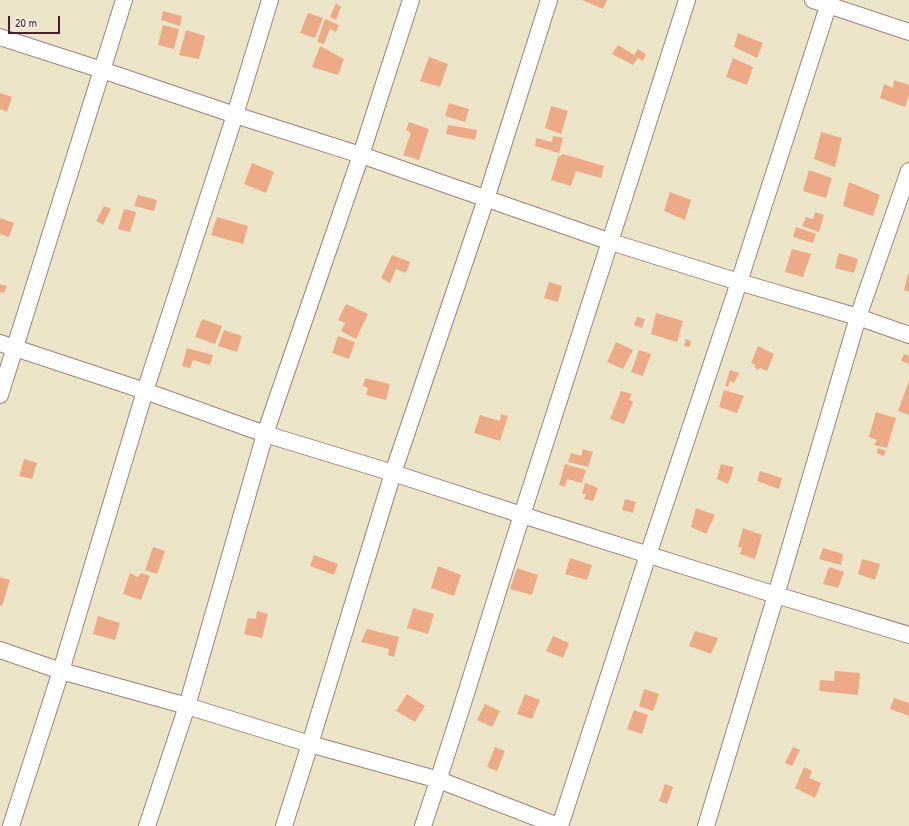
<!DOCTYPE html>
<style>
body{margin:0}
#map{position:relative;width:909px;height:826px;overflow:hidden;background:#ede5c8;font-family:"Patrick Hand",sans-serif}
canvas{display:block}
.scale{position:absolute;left:8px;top:16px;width:52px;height:18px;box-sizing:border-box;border:2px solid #4a1f2b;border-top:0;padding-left:5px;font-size:12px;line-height:14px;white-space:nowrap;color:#4a1f2b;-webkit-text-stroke:3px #f7f3e8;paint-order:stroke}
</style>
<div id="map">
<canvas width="909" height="826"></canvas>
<div class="scale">20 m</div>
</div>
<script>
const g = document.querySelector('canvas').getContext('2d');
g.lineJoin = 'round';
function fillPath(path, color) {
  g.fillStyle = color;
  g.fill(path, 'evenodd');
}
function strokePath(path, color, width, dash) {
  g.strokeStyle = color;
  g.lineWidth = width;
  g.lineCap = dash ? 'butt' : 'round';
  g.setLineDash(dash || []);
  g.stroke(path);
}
fillPath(new Path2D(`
 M582,0h25l-4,9z
 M336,3l5,4 -5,13 -6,-3z
 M163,11l19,5 -2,10 -19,-6z
 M308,13l15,5 -8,20 -15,-5z
 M325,19l14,6 -3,7 -6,-3 -6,15 -7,-2z
 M163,25l16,4 -5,20 -16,-4z
 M186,30l19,6 -6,23 -20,-4z
 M738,33l25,10 -6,15 -23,-11z
 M618,45l16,10 4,-6 8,5 -3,7 -5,-3 -5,7 -21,-11z
 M320,46l24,13 -6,16 -26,-8z
 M429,57l19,7 -8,23 -20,-6z
 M733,58l20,9 -6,18 -21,-8z
 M894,80l15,5v10l-4,12 -25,-9 4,-14 9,4z
 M0,93l12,4 -5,15 -7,-3z
 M449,103l20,6 -4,13 -20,-6z
 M551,106l17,5 -7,23 -16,-6z
 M409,122l20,7 -10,31 -16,-5 8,-22 -5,-3z
 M448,125l29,5 -2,10 -29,-6z
 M821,132l21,6 -7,29 -21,-8z
 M553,136l10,2 -4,15 -24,-7 1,-8 16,4z
 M563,154l41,12 -3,12 -25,-7 -5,15 -20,-6 7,-23z
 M252,163l22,9 -8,21 -22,-9z
 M809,170l23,8 -6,20 -23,-7z
 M849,182l31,13 -7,21 -30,-10z
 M670,192l21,8 -6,20 -21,-9z
 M138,195l19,5 -3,11 -20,-5z
 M104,206l7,3 -8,16 -7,-4z
 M124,209l12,3 -6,20 -12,-3z
 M815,212l9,3 -5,17 -17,-6 4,-9 7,2z
 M217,217l31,9 -5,18 -32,-9z
 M0,218l14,5 -5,14 -9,-3z
 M796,227l20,7 -3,9 -20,-6z
 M792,249l19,5 -8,23 -18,-5z
 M839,253l19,6 -4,14 -19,-5z
 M392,255l18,7 -4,11 -10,-4 -6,14 -9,-5z
 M908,274h1v18l-5,-2z
 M549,282l13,4 -4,16 -14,-4z
 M0,284l7,2 -3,7 -4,-1z
 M346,304l22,10 -12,25 -15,-8 4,-8 -7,-3z
 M656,313l27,8 -6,21 -26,-8z
 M637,317l8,2 -3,9 -8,-3z
 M202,319l20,7 -7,18 -20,-7z
 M224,330l18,6 -5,16 -19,-6z
 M338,336l17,6 -6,17 -17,-6z
 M686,339l5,2 -1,6 -6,-1z
 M616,342l17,8 -10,19 -16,-7z
 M758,346l16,8 -7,17 -7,-3 -2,2 -4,-3 2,-2 -5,-2z
 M187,348l26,7 -3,10 -17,-5 -3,8 -8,-2z
 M639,350l12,4 -8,22 -12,-4z
 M904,354l5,2v8l-8,-3z
 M730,370l9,3 -5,10 -4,-2 -2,6 -3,-1z
 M365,378l25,6 -4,16 -20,-5 2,-7 -5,-2z
 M909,381v34l-11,-4z
 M724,390l20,6 -7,17 -18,-6z
 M621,391l11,3 -3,5 4,3 -9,22 -14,-5z
 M876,412l20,6 -9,30 -13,-3 3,-5 -8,-3z
 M501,414l7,2 -8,25 -26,-8 6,-18 20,6z
 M878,448l8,3 -2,5 -7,-3z
 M583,449l10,3 -5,15 -20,-5 3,-9 10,3z
 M24,459l13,4 -5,16 -13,-3z
 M565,464l21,6 -4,13 -15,-4 -2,8 -6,-2z
 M721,464l13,3 -6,17 -11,-5z
 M760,471l22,7 -3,11 -22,-8z
 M585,483l13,5 -5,13 -9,-2 2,-5h-4z
 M625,499l11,3 -3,11 -11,-3z
 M696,508l19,7 -9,19 -15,-7z
 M743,528l19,7 -7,24 -15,-5 2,-6 -4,-1z
 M153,547l12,4 -8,23 -12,-4z
 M823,548l20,6 -2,11 -22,-6z
 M314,555l24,9 -4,11 -24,-9z
 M570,558l22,7 -5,15 -22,-6z
 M862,559l18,5 -5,16 -17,-6z
 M438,566l23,9 -7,21 -23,-8z
 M829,567l15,5 -6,16 -15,-4z
 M517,568l21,7 -6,20 -22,-6z
 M130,573l8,4 3,-4 9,3 -9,24 -18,-6z
 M0,577l10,3 -8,26 -2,-1z
 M413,608l21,6 -6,20 -21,-6z
 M257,611l11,3 -6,24 -18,-4 4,-16 8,1z
 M98,616l22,7 -5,17 -22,-6z
 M367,629l32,8 -5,20 -6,-2 1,-6 -28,-7z
 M695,631l23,7 -7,16 -22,-8z
 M553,636l16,7 -6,15 -17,-7z
 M835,671l25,2 -2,22 -39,-4 1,-11 14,1z
 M644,689l15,5 -6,17 -14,-5z
 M407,694l18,12 -10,16 -19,-11z
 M525,694l15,6 -8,19 -15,-5z
 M894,698l15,5v13l-19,-7z
 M485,704l15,7 -8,16 -15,-7z
 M634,710l14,5 -6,19 -15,-5z
 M495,747l10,4 -8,20 -10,-4z
 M793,747l7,3 -8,16 -7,-3z
 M804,767l8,4 -3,7 12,5 -6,15 -20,-10z
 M665,784l8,3 -6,17 -8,-3z`), '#edaa86');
const minor = new Path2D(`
 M813,0l96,32
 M0,37l102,33 133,45 126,40 250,87 128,40 119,35 51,18
 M0,343l145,48 120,43 128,39 129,42 254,80 133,40
 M0,395l124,-395
 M0,650l61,21 126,35 123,38 129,36 119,46
 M11,826l50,-155 84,-280 90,-276 35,-115
 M147,826l40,-120 78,-272 96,-279 50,-155
 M284,826l26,-82 83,-271 93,-274 63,-199
 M423,826c35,-103 66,-208 99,-311 55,-172 111,-343 165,-515
 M560,826l88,-271 91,-273 91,-282
 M706,826l70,-231 82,-278 51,-146`);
strokePath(minor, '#9c827a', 18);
strokePath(minor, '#fff', 16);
</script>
